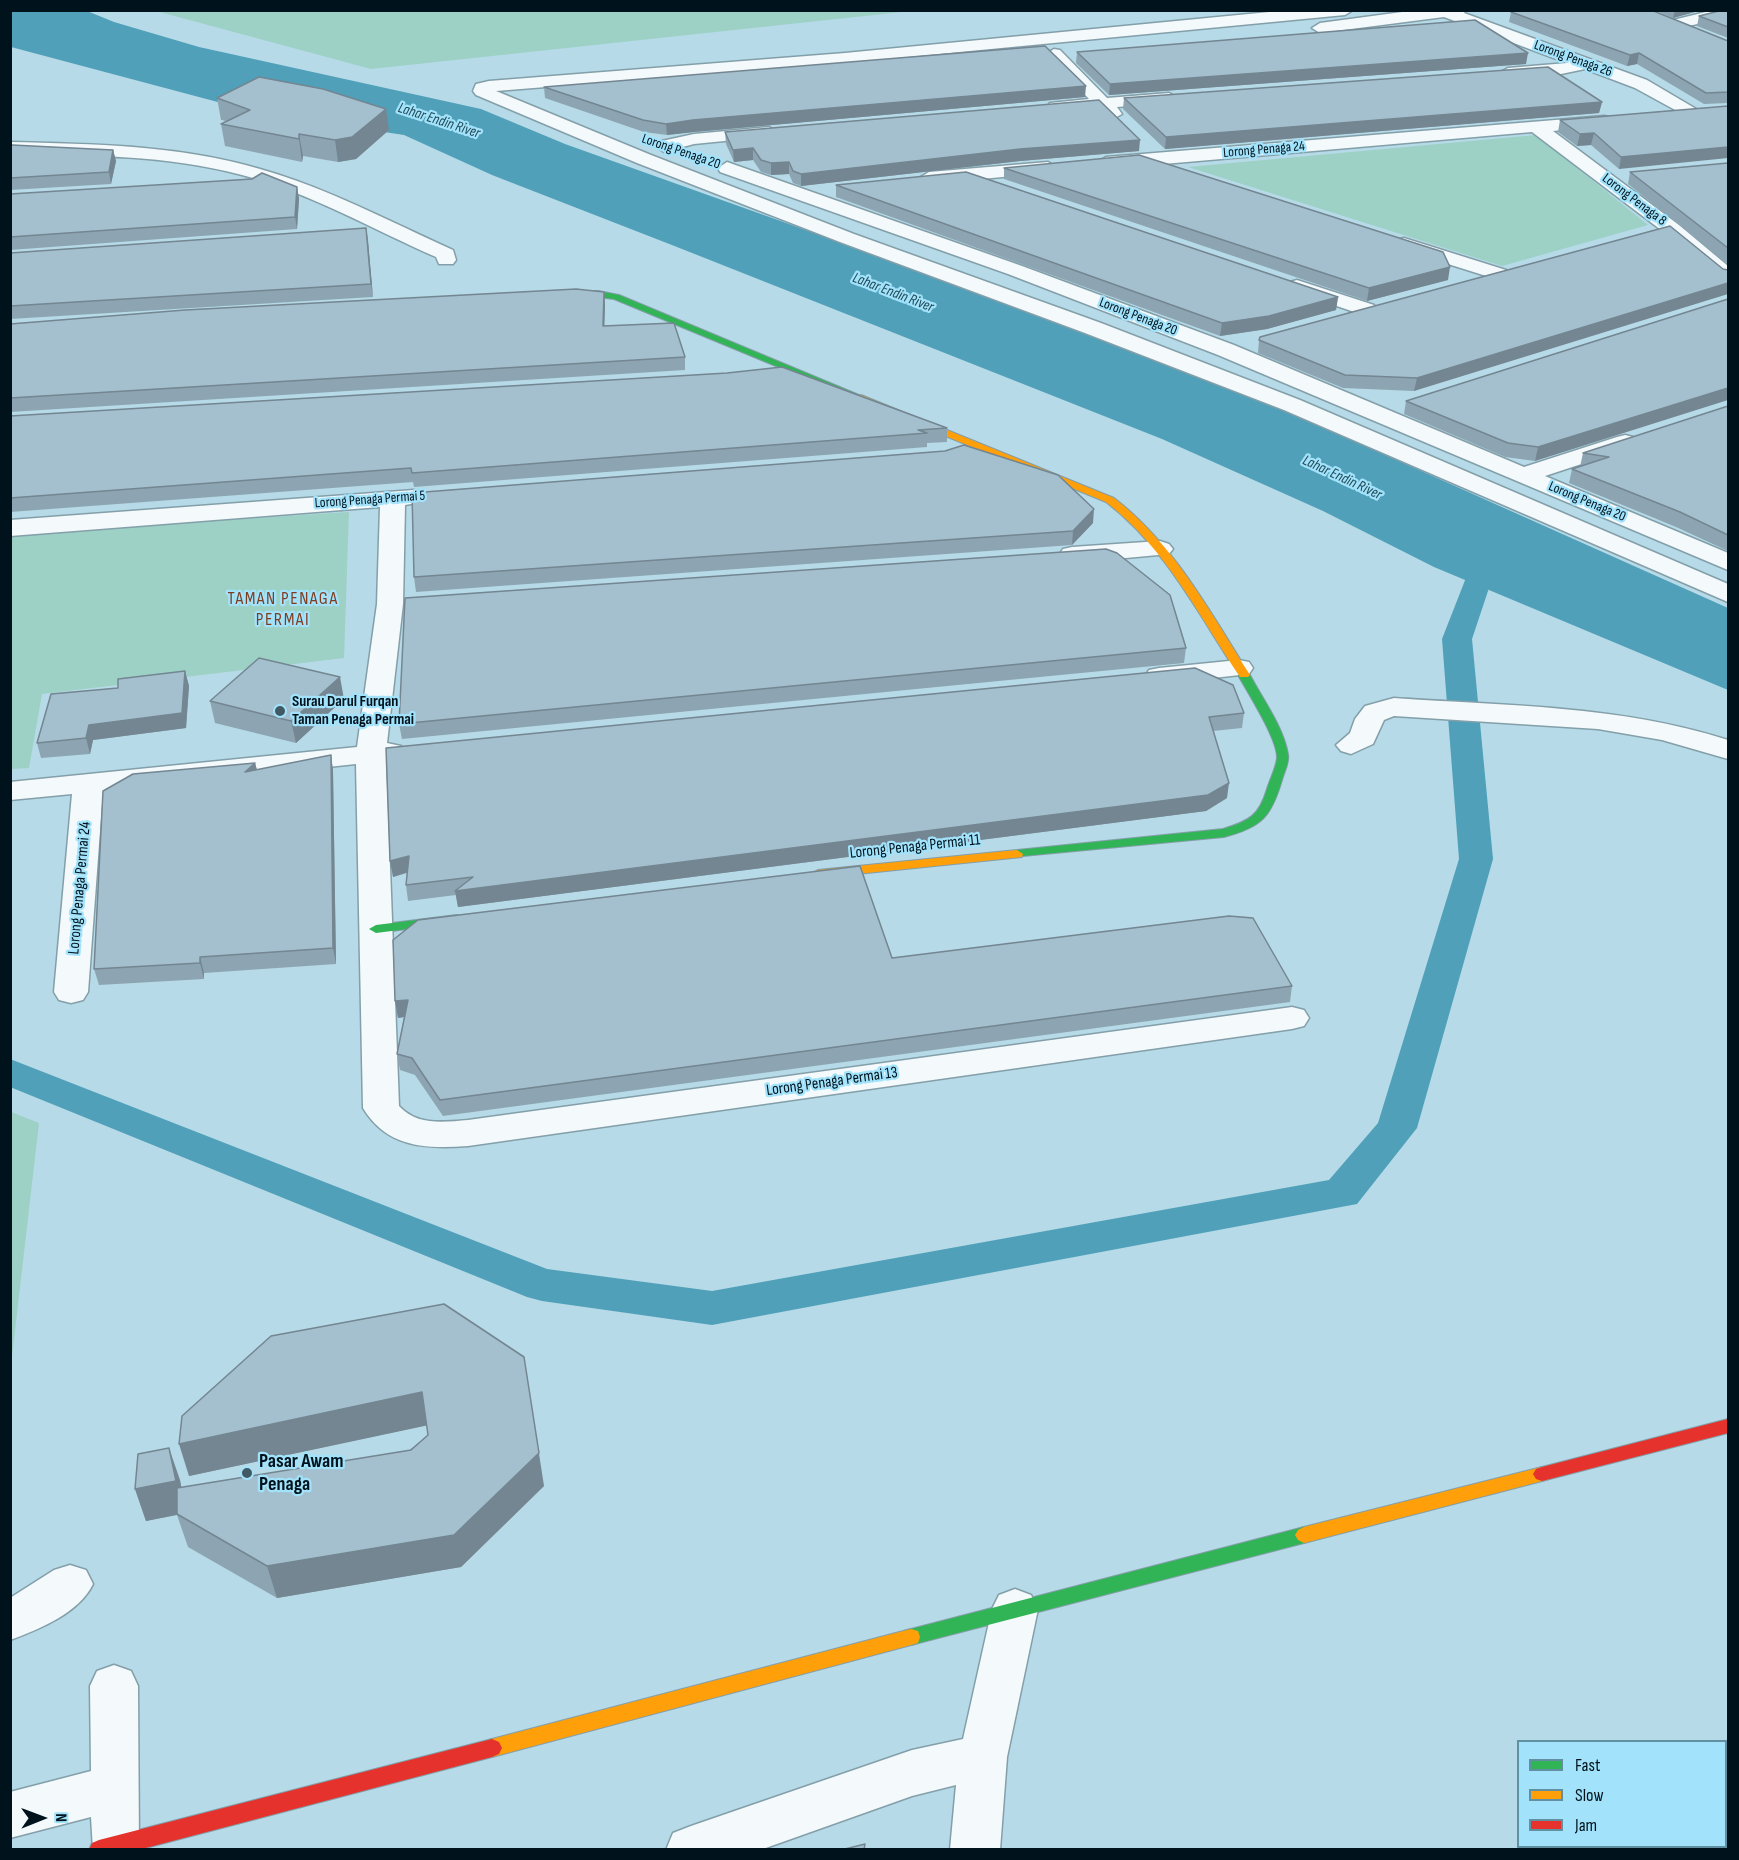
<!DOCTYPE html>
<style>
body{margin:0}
#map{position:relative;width:1739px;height:1860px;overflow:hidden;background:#b6dae7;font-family:"Sofia Sans Condensed",sans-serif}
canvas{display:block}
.frame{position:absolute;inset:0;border:12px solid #00131c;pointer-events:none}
.legend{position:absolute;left:1517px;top:1740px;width:210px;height:108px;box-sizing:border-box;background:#a2e3fb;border:2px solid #6190a2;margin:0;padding:8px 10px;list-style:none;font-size:18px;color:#00131c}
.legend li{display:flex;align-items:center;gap:12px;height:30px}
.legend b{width:30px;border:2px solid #6190a2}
.north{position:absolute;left:12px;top:1788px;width:60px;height:60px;-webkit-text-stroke:4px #a2e3fb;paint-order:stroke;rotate:89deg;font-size:16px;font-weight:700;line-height:24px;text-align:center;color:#00131c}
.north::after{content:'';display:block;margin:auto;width:21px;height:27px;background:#00131c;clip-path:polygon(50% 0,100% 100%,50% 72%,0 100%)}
</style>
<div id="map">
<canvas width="1739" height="1860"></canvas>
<div class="frame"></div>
<ul class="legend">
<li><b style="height:8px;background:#30b455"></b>Fast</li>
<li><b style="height:8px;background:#ff9f0a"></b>Slow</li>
<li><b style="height:8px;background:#e5322d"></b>Jam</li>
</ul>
<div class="north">N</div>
</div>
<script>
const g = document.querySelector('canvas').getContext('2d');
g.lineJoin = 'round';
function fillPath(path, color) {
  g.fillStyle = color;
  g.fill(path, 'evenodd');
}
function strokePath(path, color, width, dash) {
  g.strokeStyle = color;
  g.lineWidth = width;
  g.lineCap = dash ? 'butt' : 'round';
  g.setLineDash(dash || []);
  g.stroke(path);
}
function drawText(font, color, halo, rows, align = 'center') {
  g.font = font + ' "Sofia Sans Condensed",sans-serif';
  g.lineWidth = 4.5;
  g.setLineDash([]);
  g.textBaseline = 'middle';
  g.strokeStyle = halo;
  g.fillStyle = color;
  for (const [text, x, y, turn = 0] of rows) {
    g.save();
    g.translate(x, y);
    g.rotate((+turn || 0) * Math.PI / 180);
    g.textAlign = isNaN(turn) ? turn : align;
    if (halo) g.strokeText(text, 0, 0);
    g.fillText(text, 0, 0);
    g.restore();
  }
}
fillPath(new Path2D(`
 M156,11h755l-540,58z
 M1536,135l112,90 -146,41 -314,-99z
 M349,512l-5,146 -302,36 -13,74 -18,1v-235z
 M11,1112l28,11 -28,242z`), '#9dd1c5');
fillPath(new Path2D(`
 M10,11h77l27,11 85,25 282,62 84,35 532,190 208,85 423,189v82l-294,-123 -111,-56 -161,-72 -485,-192 -185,-72 -88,-40 -145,-22 -248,-66z`), '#50a0b9');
fillPath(new Path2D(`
 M1513,553l10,3 4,6 -4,6 -30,8 -21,63 21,220 -76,269 -60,76 -645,121 -170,-24 -15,-4 -517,-210v-28l537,210 165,22 617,-111 49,-57 81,-264 -17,-220 29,-74z`), '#50a0b9');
const street = new Path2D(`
 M1290,10h63l-8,5 -500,48 -349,28 155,64 203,79 247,89 199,77 428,184v18l-444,-192 -199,-77 -245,-91 -203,-79 -161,-68 -3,-4 3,-7 13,-3 356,-28z
 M1417,10h49l-2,3 183,67 56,33 -9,5 -6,-1 -53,-29 -50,-19 -24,5 -59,3 -3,-4 9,-5 59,-5 -123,-46 -124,16 -8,-5 8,-5z
 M1714,10h14v7l-57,13 -8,-5 2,-3z
 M1054,49l6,1 47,48 62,-5 9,5 -9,5 -52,4 5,7 -9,5 -6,-1 -9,-9 -48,2 -3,-4 3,-4 39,-4 -43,-45z
 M1604,116l6,1 3,4 -3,4 -57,6 126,94 49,41v16l-7,-2 -56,-47 -133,-101 -426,37 -9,-6 9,-6z
 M769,127l9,5 -3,4 -81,8 -30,8 -9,-6 2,-4 37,-8z
 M10,142c84,2 169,3 250,27 67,19 129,52 193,81l3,10 -3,4h-14l-3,-7c-64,-28 -126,-64 -194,-82 -75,-20 -154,-20 -232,-21z
 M727,162l295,104 212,79 290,122 93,-30 8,-2 8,2 4,5 -4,5 -88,29 183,77v17l-510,-215 -210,-81 -288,-102 -2,-4z
 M1048,162l9,6 -2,4 -126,12 -10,-6 10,-6z
 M1404,238l102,32 3,4 -3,4 -7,2 -102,-32 -3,-4 3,-4z
 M1297,280l77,25 3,5 -3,5 -8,1 -76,-26 -4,-4 4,-4z
 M414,490l9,2 3,5 -3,5 -18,3 -2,99 -16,139 14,3 5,6 -5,6 -15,3 13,345c18,20 45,16 69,14l824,-113 12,3 5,8 -5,8 -12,3 -824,117c-42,3 -81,2 -105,-38l-7,-344 -253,27 -15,201 -5,8 -12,3 -12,-3 -5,-8 18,-198 -62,6v-18l347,-35 20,-143 3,-97 -370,29v-16z
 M1160,541l9,3 4,5 -4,5 -97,9 -9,-2 -4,-6 4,-6 9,-2z
 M1239,660l10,2 4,6 -4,6 -90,10 -10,-2 -4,-6 4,-6 10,-2z
 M1394,698c113,8 225,7 334,42v19l-66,-19 -64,-11 -204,-13 -10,4 -11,24 -22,10 -10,-3 -5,-6 14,-12 5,-14 10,-13z
 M70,1565l16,5 7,14c-14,29 -53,45 -83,56v-42l44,-28z
 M1015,1589l16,6 7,14 -31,148 -7,93h-50l6,-65 -44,11 -152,54h-94l7,-17 18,-7 221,-76 51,-11 29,-130 7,-14z
 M114,1665l17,6 7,15 1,164h-46l-2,-33 -81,21v-46l81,-21 -1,-85 7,-15z`);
const fast = new Path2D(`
 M598,291l21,4 247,103 -8,2 -244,-101 -16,-2 -40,1 -4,-3 4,-3z
 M1244,672l6,3c13,25 33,51 38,79 2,8 -4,18 -6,26 -11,37 -20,47 -58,57l-212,20 -1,-3 6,-4 206,-21c26,-8 36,-13 44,-40 3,-10 9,-21 10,-31 1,-18 -29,-65 -39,-83z
 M457,915l7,4 -2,3 -86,11 -7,-4 7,-4z
 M1304,1527l6,3 3,5 -3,5 -6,3 -393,102 -7,-2 -2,-6 2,-6 7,-2z`);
const slow = new Path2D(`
 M861,395l253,103c60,46 96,114 136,177l-2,2h-8c-41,-61 -74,-129 -134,-175l-248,-102 -2,-2z
 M1017,850l6,4 -1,3 -204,21 -7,-4 7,-4z
 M1542,1467l6,2 3,5 -3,5 -6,2 -238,62 -6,-3 -3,-5 3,-5 6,-3z
 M911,1629l7,2 2,6 -2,6 -7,2 -419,112 -7,-3 -3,-6 3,-6 7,-3z`);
const jam = new Path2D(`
 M1728,1419v14l-186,48 -6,-2 -3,-5 3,-5 6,-2z
 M492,1739l7,3 3,6 -3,6 -7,3 -354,93h-49l3,-7 7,-3z`);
strokePath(street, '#839fa9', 3);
strokePath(fast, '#839fa9', 2);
strokePath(slow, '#839fa9', 2);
strokePath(jam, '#839fa9', 2);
fillPath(street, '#f4f9fb');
fillPath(fast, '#30b455');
fillPath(slow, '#ff9f0a');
fillPath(jam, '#e5322d');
fillPath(new Path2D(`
 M1654,10h48l-29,8z
 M1728,10v28l-31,-12 2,-10z
 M1511,12l217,29v62l-24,1 -67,-40 -10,2 -118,-44z
 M1077,52l449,12 -417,31 -33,-32z
 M544,87l541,10 -391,35 -27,3 -23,-3 -99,-34z
 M217,98l172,32 -33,29 -18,3 -35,-6 -1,6 -77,-16 -4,-22 5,-3 -5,-1z
 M1124,98l478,4 -3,11 -434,36 -42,-40z
 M1728,106l-109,63 -28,-24 -14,1 -19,-14 2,-12z
 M725,132l414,19 -119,10 -219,25 -8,-3 -4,-9 -18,1 -10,-3 -8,-12 -19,2 -8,-18z
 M10,145l103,5 3,11 -5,23 -101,6z
 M1728,163v101l-100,-80 2,-12z
 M1004,168l444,112 -81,21 -363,-122z
 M836,185l502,112 -2,13 -69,19 -47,7 -384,-139z
 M297,187l2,12 -2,30 -287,21v-56z
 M366,228l7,69 -363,22v-66z
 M1723,269l-309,122 -71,-3 -85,-35 1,-13z
 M604,292l1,13 -1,21 81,31v13l-675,42v-88z
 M1728,299l-193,162 -30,-4 -101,-43 2,-13z
 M1728,406v145l-52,-24 -107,-44 3,-14 8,-2 3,-14z
 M10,416l937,12v14l-20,1v4l-513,40 -1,-5 -403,30z
 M945,451l148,72 -21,22 -656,47 -2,-15z
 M1186,648l-2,15 -782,76 -3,-15z
 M185,671l4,15 -3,42 -93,12 -3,14 -49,4 -4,-15 81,-55z
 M344,699l-48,44 -81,-20 -5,-22z
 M1244,713l-2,15 -29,3 14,67 -21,13 -748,96 -2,-12 -48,6 -2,-16 1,-12 -14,4 -7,-129z
 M331,755l2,16 3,193 -132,9v6l-105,6 -5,-16 161,-206 2,7z
 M892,958l400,28 -2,16 -847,114 -28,-41 -15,-5 -3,-16 7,-37 -6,1 -3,-17z
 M271,1336l273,150 -83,81 -184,31 -89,-51 -11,-32 -31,6 -11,-32 45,-9 1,8 230,-38 17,-15 -1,-10 -238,51z`), '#8da5b2');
fillPath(new Path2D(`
 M1675,10h27l-29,8z
 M1528,53l-2,11 -417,31 1,-11z
 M1639,53l-2,11 -10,2 3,-11z
 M1086,86l-1,11 -391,35 -27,3 -1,-11 27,-4z
 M1602,102l-3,11 -434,36 1,-12z
 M386,109l3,21 -33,29 -18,3 -3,-22z
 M1594,133l-3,12 -14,1 3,-12z
 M299,134l4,22 -1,6 -3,-23z
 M1140,140l-1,11 -119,10 -219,25v-12l219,-25z
 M1728,147v11l-109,11 2,-12z
 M753,148v12l-19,2 -1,-12z
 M113,150l3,11 -5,23 -2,-12z
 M789,162v12l-18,1v-12z
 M297,187l2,12 -2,30 -2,-12z
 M366,228l2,12 5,57 -2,-13z
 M1450,267l-2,13 -81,21 2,-13z
 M1728,283v11l-314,97 3,-13z
 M604,292l1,13 -1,34 -1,-13z
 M1338,297l-2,13 -69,19 -47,7 2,-13z
 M1728,388v12l-193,61 3,-14z
 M1094,509l-1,14 -21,22 1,-14z
 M185,671l4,15 -3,42 -93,12 -3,14 -4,-16 3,-13z
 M340,677l4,22 -48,44 -5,-22z
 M331,755l2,16 3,193 -3,-16z
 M255,763l4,15 -14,-6z
 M1229,783l-2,15 -21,13 -748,96 -3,-16z
 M409,856l2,15 -18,6 -3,-16z
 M200,957l4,16v6l-4,-16z
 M408,1000l2,16 -12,2 -3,-17z
 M524,1357l20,129 -83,81 -184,31 -10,-32z
 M422,1392l7,33 -240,51 -10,-32z
 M169,1448l11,32 6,33 -40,8 -11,-32z`), '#738691');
const building = new Path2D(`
 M1516,10h135l77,31v51l-22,1 -67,-40 -9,2 -119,-43z
 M1723,10h5v17l-29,-11z
 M1475,20l53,33 -418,31 -33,-32z
 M1045,46l41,40 -393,34 -27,4 -23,-4 -99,-33z
 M1548,67l54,35 -436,35 -42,-39z
 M259,77l64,12 63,20 -34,28 -17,3 -36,-6v5l-78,-15 29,-14 -33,-12z
 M1099,100l41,40 -120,9 -219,25 -8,-3 -4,-9 -18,1 -10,-3 -8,-12 -20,2 -8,-18z
 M1728,106v41l-107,10 -27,-24 -14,1 -20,-14z
 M10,145h2l101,5 -4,22 -99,6z
 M1139,155l304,97 7,15 -81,21 -365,-120z
 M1728,163v85l-98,-76z
 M966,172l372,125 -69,19 -47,7 -386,-138z
 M262,173l35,14 -2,30 -285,20v-43l242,-15z
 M1670,226l53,43 5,1v13l-311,95 -72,-3 -86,-35 1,-3z
 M366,228l5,56 -361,22v-53z
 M576,289l28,3 -1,34 71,-3 11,34 -675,41v-74l175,-14z
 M1728,299v89l-190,59 -30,-4 -102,-42z
 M782,367l165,61 -29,2 9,3 -515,40 -1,-5 -401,30v-82l717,-43z
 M1728,406v129l-48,-23 -108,-43 37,-12 -26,-4z
 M964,445l94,30 36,34 -21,22 -659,46 -2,-84 533,-42z
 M1106,549l11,4 53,42 16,53 -787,76 6,-126z
 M259,658l81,19 -49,44 -81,-20z
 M1195,668l38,17 11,28 -35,4 20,66 -21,12 -753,96 18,-14 -67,8 3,-29 -19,5 -4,-113z
 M185,671l-3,42 -93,12 -3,13 -49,5 14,-49 67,-6v-9z
 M331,755l2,193 -133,9v6l-106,6 9,-178 30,-17 122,-11 -10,9z
 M860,866l32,92 337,-42 24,2 39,68 -852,114 -28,-42 -15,-4 11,-54 -13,1 -2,-61 25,-20z
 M444,1304l80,53 15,96 -85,82 -187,31 -90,-52v-26l234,-38 17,-15 -6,-43 -243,52 3,-28 89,-80z
 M169,1448l7,33 -41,8 3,-35z
 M865,1844l-1,6h-23z`);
fillPath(building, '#a4c0cf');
strokePath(building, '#738691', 1.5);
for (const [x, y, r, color] of [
 [280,711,6,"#405963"],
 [247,1473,6,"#405963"]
]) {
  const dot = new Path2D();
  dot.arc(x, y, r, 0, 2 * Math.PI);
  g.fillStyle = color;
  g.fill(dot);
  strokePath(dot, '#a2e3fb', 2);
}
drawText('14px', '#00131c', '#a2e3fb', [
 ["Lorong Penaga 26",1573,59,20],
 ["Lorong Penaga 24",1264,150,-5],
 ["Lorong Penaga 20",681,152,19],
 ["Lorong Penaga 8",1634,200,37],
 ["Lorong Penaga 20",1138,317,21],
 ["Lorong Penaga Permai 5",370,500,-4],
 ["Lorong Penaga 20",1587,502,23]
]);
drawText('italic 15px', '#224a58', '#a2e3fb', [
 ["Lahar Endin River",439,121,18],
 ["Lahar Endin River",893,293,21],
 ["Lahar Endin River",1342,478,25]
]);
drawText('bold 16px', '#00131c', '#a2e3fb', [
 ["Surau Darul Furqan",292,702],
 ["Taman Penaga Permai",292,720]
], 'left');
drawText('16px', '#00131c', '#a2e3fb', [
 ["Lorong Penaga Permai 11",915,847,-6],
 ["Lorong Penaga Permai 24",80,888,-85],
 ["Lorong Penaga Permai 13",832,1082,-8]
]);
g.letterSpacing = '1.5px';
drawText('18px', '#7f3d20', '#a2e3fb', [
 ["TAMAN PENAGA",283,599],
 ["PERMAI",283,620]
]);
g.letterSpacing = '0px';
drawText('bold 20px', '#00131c', '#a2e3fb', [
 ["Pasar Awam",259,1462],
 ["Penaga",259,1485]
], 'left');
</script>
